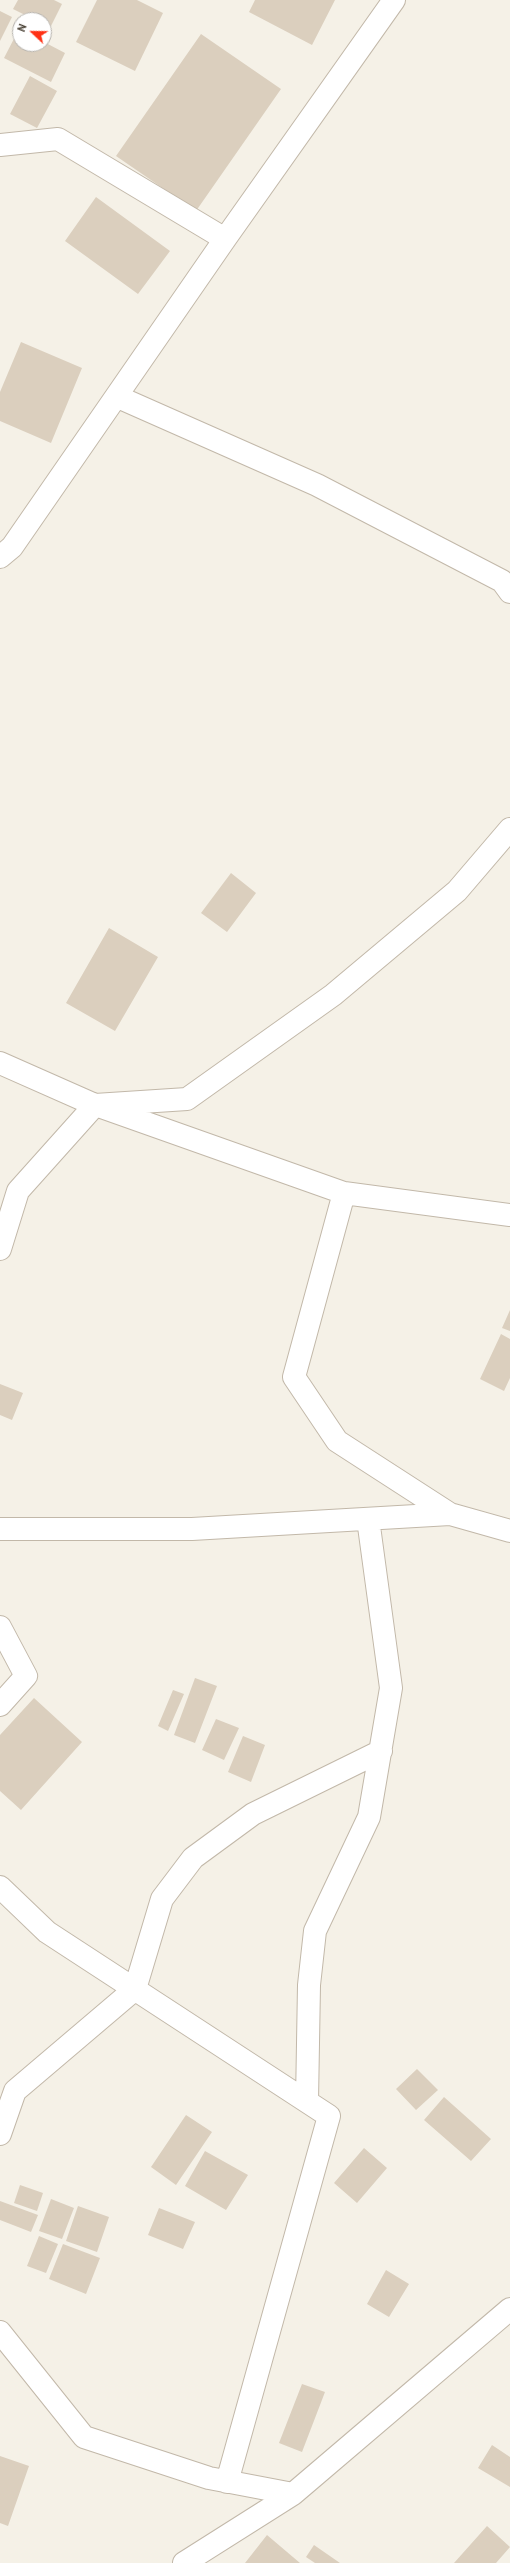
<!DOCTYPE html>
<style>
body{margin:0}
#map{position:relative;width:510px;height:2563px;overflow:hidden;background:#f5f1e7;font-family:"PT Sans",sans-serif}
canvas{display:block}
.north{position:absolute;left:12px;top:12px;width:40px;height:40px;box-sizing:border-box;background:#fff;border:1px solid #b6b3ae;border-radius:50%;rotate:292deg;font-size:11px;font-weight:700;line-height:16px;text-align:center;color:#494135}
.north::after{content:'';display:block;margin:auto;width:14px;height:18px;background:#ff3115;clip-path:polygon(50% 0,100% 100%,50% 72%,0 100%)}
</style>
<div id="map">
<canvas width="510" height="2563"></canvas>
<div class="north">N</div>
</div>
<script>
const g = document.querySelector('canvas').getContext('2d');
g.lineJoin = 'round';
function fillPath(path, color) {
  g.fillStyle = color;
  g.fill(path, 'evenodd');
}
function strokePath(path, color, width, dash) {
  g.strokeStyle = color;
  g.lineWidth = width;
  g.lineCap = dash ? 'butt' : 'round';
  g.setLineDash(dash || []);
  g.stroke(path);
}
fillPath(new Path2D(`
 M18,0h36l8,4 -12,24 -6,-4v-4h-9l-22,-11z
 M97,0h40l26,13 -28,58 -59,-29z
 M255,0h80l-23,45 -63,-33z
 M0,11l12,6 -12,24z
 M19,29l1,15h24v-2l21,11 -14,29 -47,-24z
 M201,34l80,55 -85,122 -80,-55z
 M30,76l27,15 -20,37 -27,-14z
 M96,197l74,54 -32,43 -73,-53z
 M21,342l61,26 -31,75 -51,-22v-29z
 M231,873l25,20 -29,39 -26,-19z
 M109,928l49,29 -43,74 -49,-28z
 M510,1310v21l-8,-3z
 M501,1334l9,5v39l-6,13 -24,-12z
 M0,1384l23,9 -11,27 -12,-5z
 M195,1678l22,8 -22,57 -21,-8z
 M173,1690l11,4 -16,37 -10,-5z
 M34,1698l48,44 -61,68 -21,-19v-56z
 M216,1719l23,9 -15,32 -22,-10z
 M243,1736l22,9 -14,37 -23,-10z
 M417,2069l21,21 -22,20 -20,-21z
 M444,2097l47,42 -20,22 -47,-41z
 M186,2115l26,17 -36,53 -25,-18z
 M364,2148l23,20 -30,35 -23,-20z
 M205,2151l43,24 -22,35 -41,-24z
 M20,2185l23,8 -6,18 -23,-8z
 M51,2199l23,9 -12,31 -23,-8z
 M0,2201l38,14 -7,17 -31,-12z
 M78,2206l31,11 -12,35 -31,-11z
 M159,2208l36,14 -12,27 -35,-14z
 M39,2236l19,8 -12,29 -19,-7z
 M63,2244l37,14 -14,36 -37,-15z
 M386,2270l23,14 -20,33 -22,-13z
 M302,2384l23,8 -23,60 -23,-9z
 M492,2445l18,12v30l-32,-19z
 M0,2456l29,10 -21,60 -8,-3z
 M487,2526l23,21 -14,16h-42z
 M267,2535l33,28h-55z
 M314,2545l26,18h-25l-9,-6z`), '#dbcfbe');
const street = new Path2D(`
 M0,145l58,-6 167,100
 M118,397l199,88 185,96 8,11
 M0,557l12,-10 213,-308 169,-239
 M0,1063l95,42 -77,86 -18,58
 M95,1105l92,-6 146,-104 124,-104 53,-62
 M104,1108l240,85 166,22
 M344,1193l-50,184 43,64 113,73
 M0,1529h192l258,-15 60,17
 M0,1627l26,49 -26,29
 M0,1887l47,45 282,184 -102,366
 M307,2101l2,-116 6,-54 54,-114 22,-129 -23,-169
 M0,2134l15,-43 120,-102 27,-90 31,-41 60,-44 128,-63
 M0,2332l84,105 125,41 84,16 -109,69
 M293,2494l217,-185`);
strokePath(street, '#c2b8a9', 24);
strokePath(street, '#fff', 22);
</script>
